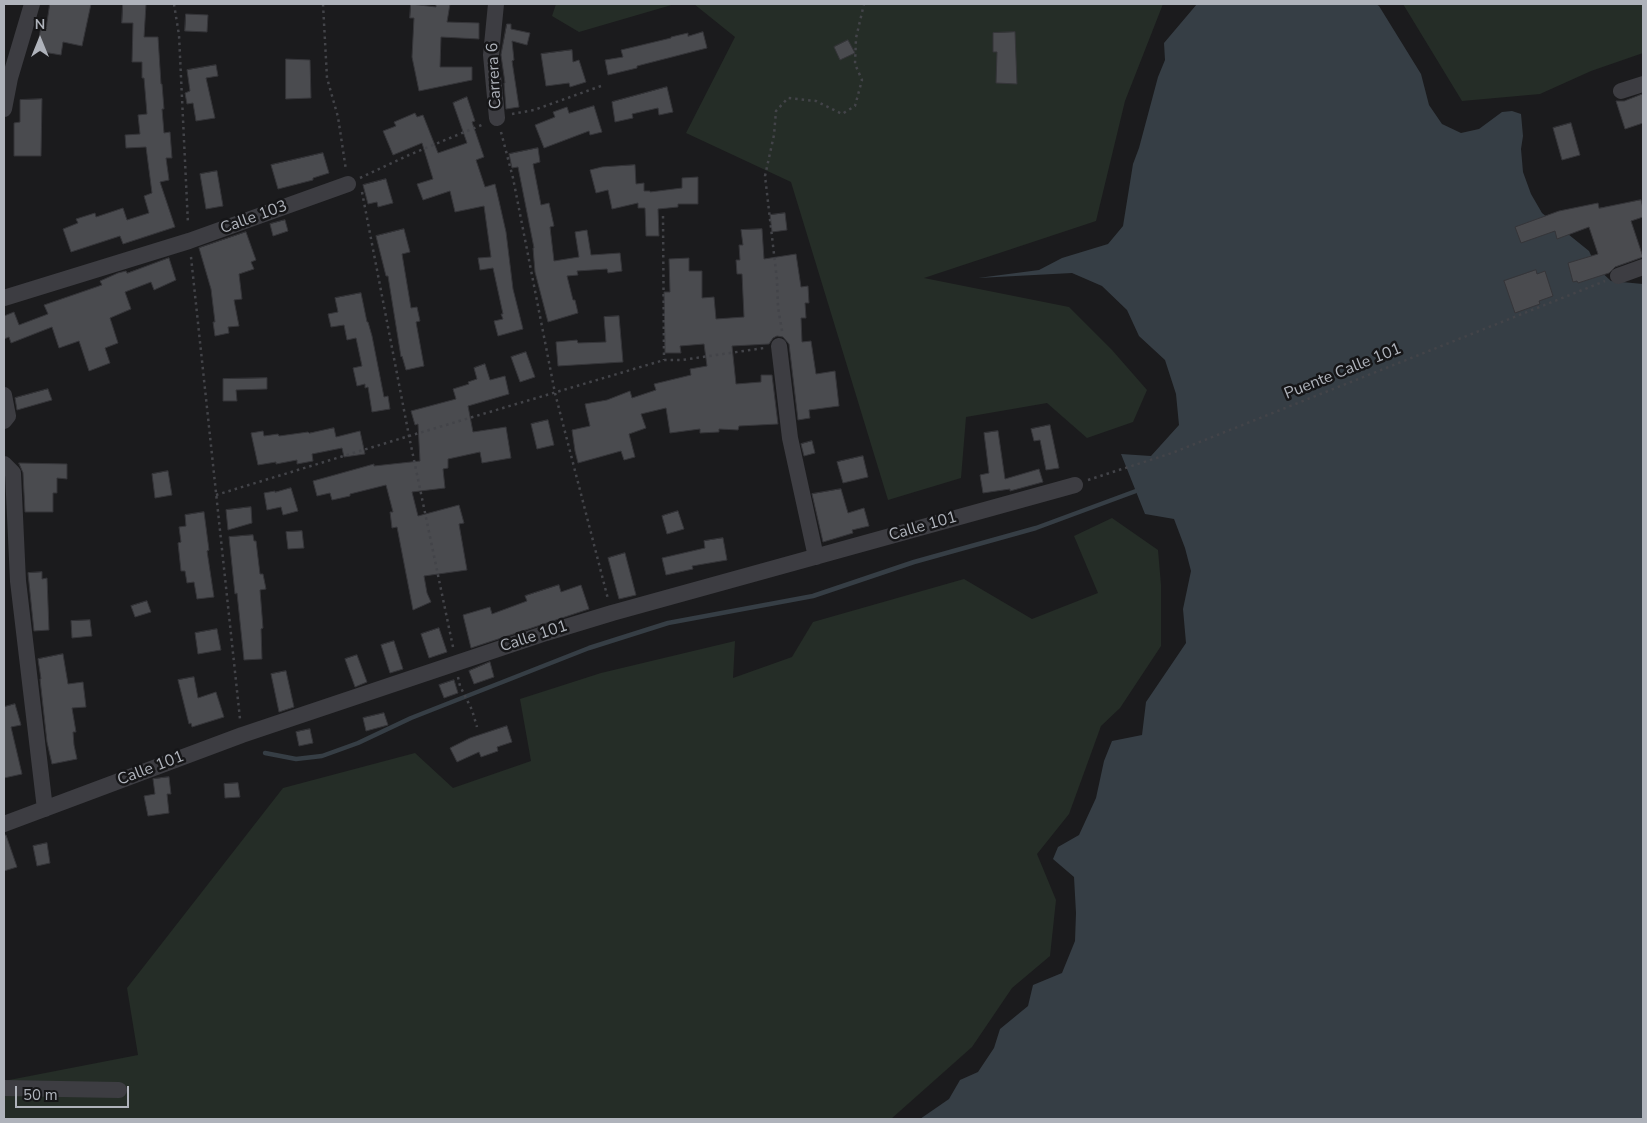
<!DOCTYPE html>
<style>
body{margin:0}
#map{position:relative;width:1647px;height:1123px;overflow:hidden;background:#1b1b1d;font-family:"Nunito Sans",sans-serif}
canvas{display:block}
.frame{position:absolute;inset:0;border:5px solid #afb3bb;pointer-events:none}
.north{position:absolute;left:15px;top:15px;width:50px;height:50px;-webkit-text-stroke:4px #161618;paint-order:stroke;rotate:0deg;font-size:14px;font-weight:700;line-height:20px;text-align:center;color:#afb3bb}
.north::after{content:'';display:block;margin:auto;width:18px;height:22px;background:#afb3bb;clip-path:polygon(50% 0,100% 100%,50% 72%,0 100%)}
.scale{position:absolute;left:15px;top:1086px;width:114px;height:22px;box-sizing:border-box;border:2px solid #afb3bb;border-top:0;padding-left:6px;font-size:15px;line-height:18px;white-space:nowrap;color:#afb3bb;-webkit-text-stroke:4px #161618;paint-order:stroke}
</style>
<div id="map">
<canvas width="1647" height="1123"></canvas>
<div class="frame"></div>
<div class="north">N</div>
<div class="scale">50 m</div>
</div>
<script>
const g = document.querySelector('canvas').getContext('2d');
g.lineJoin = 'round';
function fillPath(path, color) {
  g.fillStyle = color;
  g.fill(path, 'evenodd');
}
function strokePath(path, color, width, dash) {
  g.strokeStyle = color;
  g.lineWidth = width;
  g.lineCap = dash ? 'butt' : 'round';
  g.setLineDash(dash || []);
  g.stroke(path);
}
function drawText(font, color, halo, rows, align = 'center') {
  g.font = font + ' "Nunito Sans",sans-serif';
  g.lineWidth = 5;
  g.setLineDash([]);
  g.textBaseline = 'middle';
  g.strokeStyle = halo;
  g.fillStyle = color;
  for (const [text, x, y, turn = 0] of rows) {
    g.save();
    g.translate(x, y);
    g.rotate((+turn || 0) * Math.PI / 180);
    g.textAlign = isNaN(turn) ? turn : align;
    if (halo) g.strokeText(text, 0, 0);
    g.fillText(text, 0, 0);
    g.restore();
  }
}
fillPath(new Path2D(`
 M556,4h119l-96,28 -27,-16z
 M694,4h469l-38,97 -29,120 -172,57 145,29 43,43 35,40 -14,32 -46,16 -40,-35 -81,14 -5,61 -73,22 -97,-318 -105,-49 49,-96z
 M1403,4h240v49l-52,18 -51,23 -78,7z
 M1112,518l46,32 3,35v61l-41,62 -19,18 -32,88 -32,40 19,46 -6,56 -38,32 -40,59 -81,72h-887v-38l134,-26 -11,-67 156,-200 132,-35 38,35 78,-27 -11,-62 81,-26 134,-32 -2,37 59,-21 21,-35 151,-43 68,40 66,-26 -24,-57z`), '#252d27');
fillPath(new Path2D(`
 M1197,4h179l3,2 42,68 8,31 13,19 19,9 18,-4 23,-17 10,-1 9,3 2,22 -2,13 2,23 8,22 11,19 47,38 8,17 14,13 32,3v835h-723l29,-20 11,-19 18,-8 16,-24 6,-19 28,-23 5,-21 29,-12 13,-32 1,-28 -2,-36 -21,-18 5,-12 21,-12 17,-37 8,-37 8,-20 30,-6 4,-33 40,-59 -3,-34 8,-38 -6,-23 -11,-29 -29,-5 -24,-60 30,2 28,-31 -3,-31 -11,-34 -26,-24 -12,-26 -25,-24 -30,-13 -94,5 61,-8 23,-12 46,-14 15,-18 10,-62 6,-16 19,-71 7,-17 -1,-17z`), '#363e45');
strokePath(new Path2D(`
 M265,753l31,6 26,-3 36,-13 53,-25 178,-70 79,-25 145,-27 101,-34 122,-34 100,-37`), '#363e45', 4.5);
const building = new Path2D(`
 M50,4h41l-9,42 -19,-4 -2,13 -24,-4 4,-25 5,1z
 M123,4h23l-2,33h14l3,47h1l2,25h-2l2,24 6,-1 2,26h-6l3,22 -9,2 15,45 -52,17 -3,-8 -49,16 -8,-23 15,-6 -2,-4 19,-6 1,4 27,-9 4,12 22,-7 -5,-17 8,-3 -6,-46 -20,1 -1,-13 15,-1 -2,-19 9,-1 -3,-36h-2v-16h-10l1,-39h-11z
 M411,4l25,3v-3h14l-3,18 32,1v16l-38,-2 -1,30h32v13l-53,11 -7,-34 2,-39h-4z
 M186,14l22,1 -1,17 -22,-1z
 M507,24h4v5l19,4 -3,12 -15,-4 2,19 -2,1 7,46 -13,2 -2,-26h1l-4,-28z
 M703,32l4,16 -70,18v2l-29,7 -3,-15 18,-3 -2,-7 50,-12v-1l17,-4v3z
 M1015,32l2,52 -21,-1 1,-31h-4v-19z
 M848,40l7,13 -15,7 -6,-13z
 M572,50l1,12 6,-2 7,22 -16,5 -1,-4 -23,3 -5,-32z
 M286,59l24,1 1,38 -25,1z
 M216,65l2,11 -12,2 9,40 -19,3 -3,-18 -6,1 -2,-11 5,-2 -3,-21z
 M667,87l6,25 -14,3 -1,-7 -26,6 1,4 -18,4 -3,-20z
 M1643,94v29l-18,6 -9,-28h8z
 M467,97l8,24 -3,1 12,35 -8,3 9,27 10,-3 4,17 7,31 7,57 10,40 -25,7 -4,-15 9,-2 -2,-5h2l-10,-46 -13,2 -2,-12 13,-1 -7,-51 -29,6 -5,-21 -27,9 -6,-16 16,-5 -11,-36 -29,12 -10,-24 13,-5 -2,-4 21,-9 2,4 6,-2 15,38 29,-10 -14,-40z
 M42,99l-1,57h-27v-33l6,-1v-22z
 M594,106l8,26 -12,3 -1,-4 -45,17 -9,-23 20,-8 -2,-5 14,-5 2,6z
 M1571,123l9,32 -18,5 -9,-32z
 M538,148l2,14 -7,2 8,41 8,-2 5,23 -4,1 4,34 25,-4 -4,-25 12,-2 4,25 29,-2 2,18 -14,2 -1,-4 -30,2 1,4 -11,1 6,24h2l3,13 -30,9 -13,-50 -2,-24h1l-16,-81 -6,1 -3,-14z
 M323,153l6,20 -16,5v2l-35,9 -7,-24z
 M635,165l1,19 8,-1v8h6v1l32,-4v-10l16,-1v27h-20v3l-20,2 1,27h-13l-1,-28h-7v-5l-26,6 -4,-19 -12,3 -6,-23 12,-3z
 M217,171l6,35 -17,3 -6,-35z
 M386,179l7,24 -15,4 -1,-5 -9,2 -5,-19z
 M1641,200l2,8v9l-12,4 12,36 -28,10 -6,6 -31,10 -1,-2 -4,1 -5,-19 30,-9 -9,-27 -32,12 -2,-8 -34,12 -6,-16 44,-16 39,-8 1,5z
 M785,213l2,17 -15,2 -2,-17z
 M285,220l3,11 -15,5 -3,-12z
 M404,229l6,23 -8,2 9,54 6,-1 3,14 -4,1 8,44 -18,4 -4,-14 -1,1 -13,-81h-2l-10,-40z
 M762,229l2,30 32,-5 5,33 7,-1 1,17h-4l1,15h-5l1,24 9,-1 5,33 19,-3 4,35 -30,4 1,8 -12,2 -9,-76 -6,-7 -6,-1 -4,2 -4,6 -37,2 4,38 25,-2v-7h11l6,49 -39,2 -1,4 -19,-1v3l-19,1v-4l-30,4 -4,-25 -25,6 5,14 -17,6 6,23 -11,3 -3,-9 -43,12 -3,-12 -3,-21 18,-4 -5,-22 22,-4 23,-9 2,7 24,-8 -2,-6 37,-9 -1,-6 17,-3 -3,-22 -24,2 1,7h-16l-1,-61h6l-1,-33 20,-1v13h13v27l12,-1 2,22 28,-2 -2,-43h-5l-1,-14h4l-1,-15h4l-2,-15z
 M246,232l10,28 -5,2 3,7 -15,5 3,25 -8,1 5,26 -11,1 1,6 -14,3 -2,-14h2l-4,-33 -12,-41z
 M169,258l7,22 -22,10 -3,-8 -26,10 6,17 -21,9 8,25 -13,5 5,15 -21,8 -10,-30 -20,7 -7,-21 -41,16 -2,-6 -5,2v-23l10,-4 5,13 29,-11 -4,-9 58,-20 -2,-4 18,-8 8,-2 1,2z
 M1536,270l1,4 8,-3 8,25 -14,5 1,3 -25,9 -11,-32z
 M361,293l6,29h1l4,14 12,61 4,-1 2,13 -18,3 -4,-25 -3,1v-4l-8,2 -4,-18 9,-2 -6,-28 -9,2 -3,-15 -13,2 -3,-13 10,-2 -3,-14z
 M619,316l4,46 -65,4 -2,-24 21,-2 1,3 28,-1 -2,-25z
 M526,352l9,25 -15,5 -9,-25z
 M485,364l5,16 15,-4 4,18 -41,12 5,26 33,-5 5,31 -29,5 -2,-11 -32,7v9l-5,1 2,19 -33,4 6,24 41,-11 5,18 -5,1 8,46 -43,6 3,17 4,9 -18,8 -16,-83 -5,1 -2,-16h3l-7,-27 -36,9v2l-18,4 -2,-7 -13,3 -4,-15 61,-17v2l46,-5 -2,-37 -3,1 -4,-14 45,-12 -3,-10 16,-5 -1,-2 9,-3 -3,-11z
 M267,378v11l-31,1 1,11h-14v-22z
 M48,389l4,11 -35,10 -2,-12z
 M548,420l6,25 -17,4 -6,-25z
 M1050,425l9,43 -13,2 -6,-30 -6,1 -3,-12z
 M334,428l2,9 24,-6 5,23 -21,3 -2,-9 -30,6 1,7 -16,3v-4l-21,4v-2l-18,3 -7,-32 12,-2 1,5 14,-2 1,2 29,-4 1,1z
 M998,431l7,48 34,-10 4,13 -33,9v-2l-27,4 -3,-18 9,-2 -5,-40z
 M812,441l3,12 -11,3 -3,-12z
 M863,456l5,21 -25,6 -6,-21z
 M19,463l48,1v15l-10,-1v15h-4v19h-28l-2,-39z
 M168,471l4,24 -17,3 -3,-24z
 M291,488l7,23 -15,4 -2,-8 -14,3 -3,-17 11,-2v1z
 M841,489l7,24 16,-5 5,18 -17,4 1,3 -30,9 -11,-48z
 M251,507l1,16 -24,7 -2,-20z
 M678,511l6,18 -17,5 -5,-18z
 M204,512l5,38 -2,1 7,46 -17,2 -3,-17 -7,1 -2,-12h-4l-3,-28 3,-1 -2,-15 7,-1 -1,-11z
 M302,531l2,17 -16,1 -2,-17z
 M253,535l1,6h2l4,33h3l3,15 -6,1 3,38 -2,1 1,30 -18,1 -7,-67 -2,1 -6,-57z
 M723,538l4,22 -35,6 1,3 -27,6 -4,-17 43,-10 -1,-7z
 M625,553l11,42 -17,4 -11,-41z
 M42,572v7l5,-1 2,52 -15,1 -6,-58z
 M559,585l2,7 20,-7 8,24 -118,39 -8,-33 27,-8 2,7 35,-13 -2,-5z
 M147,601l4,11 -16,5 -4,-11z
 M90,620l2,16 -20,2 -1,-17z
 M439,628l8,24 -18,6 -8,-24z
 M217,629l4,21 -23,4 -3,-21z
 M394,641l9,28 -13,4 -9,-28z
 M63,654l5,30 15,-2 3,25 -14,1 4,24h-3l1,13 3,14 -25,5 -5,-22 -7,-63h1l-3,-20z
 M357,655l10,27 -12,5 -10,-28z
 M490,662l4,15 -20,7 -5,-13z
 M286,671l8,36 -15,5 -8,-38z
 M194,677l4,21 18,-6 8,25 -32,10 -1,-4 -2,1 -11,-44z
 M454,680l4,13 -14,5 -5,-13z
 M15,704l6,21 -10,2 11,47 -18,4v-71z
 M384,713l4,12 -22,6 -3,-13z
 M507,726l5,16 -15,5 1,4 -17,6 -2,-5 -22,10 -7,-14 20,-10z
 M310,729l3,14 -14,3 -3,-14z
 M169,777l2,17h-4l2,19 -21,3 -4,-20 11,-2 -2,-15z
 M238,783l2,14 -15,1 -1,-14z
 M4,835h2l11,32 -13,4z
 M47,843l3,20 -13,3 -4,-20z`);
fillPath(building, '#4a4b4f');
strokePath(building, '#353539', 1);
strokePath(new Path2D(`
 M174,4l5,31 9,189
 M323,4l4,74 11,39 8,53
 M512,114l22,-4 67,-24
 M501,132l12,46 42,215 53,206
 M360,178l49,-23 75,-31
 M362,192l47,244 44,211
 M663,216l1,144
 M191,257l49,462
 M782,331l-4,-24 -1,-27 -12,-104 9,-41 2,-24 12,-13 28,3 26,13 13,-8 7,-26 -7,-16 1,-26 8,-34
 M1088,480l84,-27 433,-172
 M216,495l193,-59 255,-76h18l82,-12
 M458,677l2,9 12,24 5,17`), '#434449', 2.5, [2.5, 4]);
strokePath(new Path2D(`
 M496,4l-5,51 6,63
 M1621,91l22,-7
 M4,109l6,-31 22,-74
 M1618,276l25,-9
 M4,298l185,-57 159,-57
 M779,346l11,92 26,119
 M4,395l4,21 -4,5
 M4,464l9,9 5,108 27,228
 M4,824l238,-89 304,-102 66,-20 463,-128
 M4,1088l115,2`), '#3d3d42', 16);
drawText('16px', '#afb3bb', '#161618', [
 ["Carrera 6",495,76,-93],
 ["Calle 103",254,218,-20],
 ["Puente Calle 101",1343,372,-22],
 ["Calle 101",923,527,-16],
 ["Calle 101",534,637,-18],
 ["Calle 101",151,769,-21]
]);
</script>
